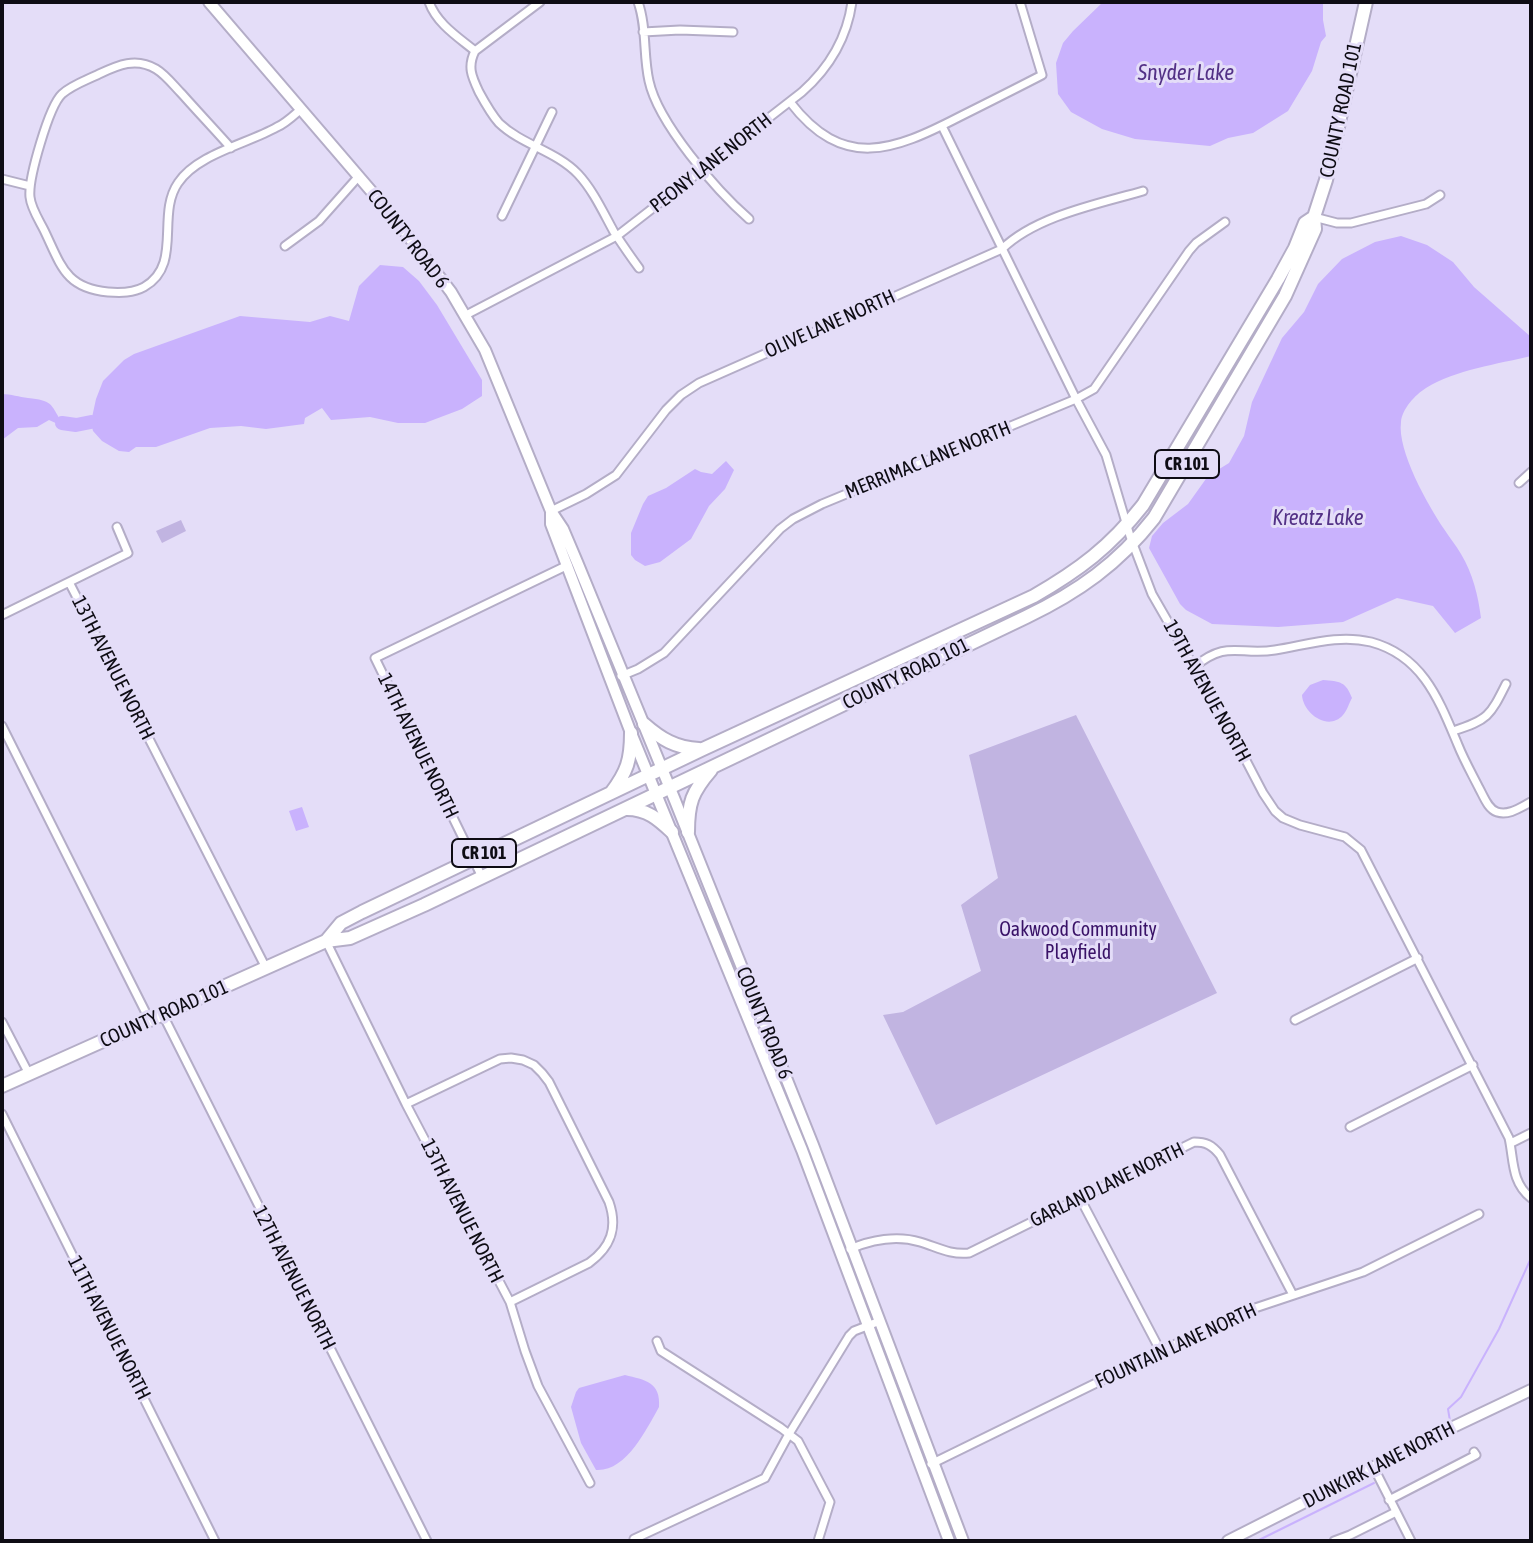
<!DOCTYPE html>
<style>
body{margin:0}
#map{position:relative;width:1533px;height:1543px;overflow:hidden;background:#e4ddf8;font-family:"Asap Condensed",sans-serif}
canvas{display:block}
.frame{position:absolute;inset:0;border:4px solid #0e0c14;pointer-events:none}
</style>
<div id="map">
<canvas width="1533" height="1543"></canvas>
<div class="frame"></div>
</div>
<script>
const g = document.querySelector('canvas').getContext('2d');
g.lineJoin = 'round';
function fillPath(path, color) {
  g.fillStyle = color;
  g.fill(path, 'evenodd');
}
function strokePath(path, color, width, dash) {
  g.strokeStyle = color;
  g.lineWidth = width;
  g.lineCap = dash ? 'butt' : 'round';
  g.setLineDash(dash || []);
  g.stroke(path);
}
function drawText(font, color, halo, rows, align = 'center') {
  g.font = font + ' "Asap Condensed",sans-serif';
  g.lineWidth = 6;
  g.setLineDash([]);
  g.textBaseline = 'middle';
  g.strokeStyle = halo;
  g.fillStyle = color;
  for (const [text, x, y, turn = 0] of rows) {
    g.save();
    g.translate(x, y);
    g.rotate((+turn || 0) * Math.PI / 180);
    g.textAlign = isNaN(turn) ? turn : align;
    if (halo) g.strokeText(text, 0, 0);
    g.fillText(text, 0, 0);
    g.restore();
  }
}
fillPath(new Path2D(`
 M181,520l5,11 -24,12 -6,-12z
 M1076,715l141,278 -281,132 -53,-110 20,-3 78,-41 -20,-66 37,-27 -29,-123z`), '#c1b4e1');
fillPath(new Path2D(`
 M1103,2h220v18l3,16 -5,6 -9,29 -24,40 -35,22 -25,5 -18,8 -75,-7 -33,-10 -31,-17 -13,-18 -2,-31 7,-20 10,-12z
 M1401,236l26,9 26,17 21,25 57,50v19c-33,8 -76,14 -105,32 -11,7 -24,21 -25,34 -4,29 27,83 43,107 5,8 12,16 17,25 12,20 17,41 20,64l-26,15 -22,-27 -36,-8 -54,24 -65,5 -66,-3 -26,-14 -6,-6 -31,-56 3,-12 11,-13 25,-19 20,-28 21,-13 15,-27 8,-34 30,-64 22,-26 14,-28 24,-25 33,-17z
 M380,265l23,2 16,14 18,24 45,75v16l-20,13 -37,14h-27l-28,-6 -39,3 -9,-12 -17,10 -1,6 -38,5 -25,-3 -31,2 -54,19h-20l-7,5 -10,-1 -17,-10 -9,-10 -2,-9 5,-23 7,-18 21,-21 10,-6 106,-38 70,6 20,-6 19,5 10,-35z
 M2,394c9,0 17,3 26,4 24,3 22,4 34,25l-2,2 -11,-5 -12,7 -19,1 -16,12z
 M726,461l8,9 -9,19 -16,17 -18,33 -31,23 -15,4 -10,-6 -4,-5v-22l12,-29 5,-8 18,-8 29,-19 6,3 11,2z
 M1323,680c17,1 23,2 29,18 -3,5 -5,13 -9,17 -15,17 -40,-2 -41,-20l8,-10z
 M302,807l7,20 -13,4 -7,-20z
 M625,1375c20,5 36,7 34,32 -13,23 -33,65 -63,63l-15,-27 -10,-36 5,-15 3,-4z`), '#c9b2fd');
strokePath(new Path2D(`
 M1450,1421l-2,-12 13,-12 38,-68 32,-71
 M1257,1541l117,-58`), '#c9b2fd', 2);
strokePath(new Path2D(`
 M62,423l14,2 15,-3`), '#c9b2fd', 14);
const street = new Path2D(`
 M429,2c8,22 29,35 46,49
 M540,2l-65,49c-8,16 -3,26 4,41 6,11 12,22 20,31 23,22 57,28 79,51 15,16 25,38 36,58 8,12 16,24 25,36
 M638,2c9,25 5,53 11,79 9,42 67,109 100,138
 M643,32l37,-2 53,2
 M790,102c53,69 103,49 169,15 28,-14 56,-28 83,-42l-22,-73
 M942,126l134,273 30,56 24,81 22,58 42,73 10,13 59,113 12,18 8,7 17,7 45,12 16,13 148,288c5,22 2,44 22,60
 M231,148c-16,-18 -33,-36 -49,-54 -8,-8 -16,-19 -26,-25 -20,-12 -38,-4 -57,5 -12,6 -27,11 -37,20 -13,12 -34,85 -32,103 1,11 9,23 14,33 17,35 21,58 64,62 13,1 25,1 36,-5 39,-22 12,-72 34,-104 19,-29 69,-39 99,-56 9,-4 16,-11 24,-18
 M2,179l28,7
 M502,216l50,-104
 M1314,217l23,6h14l75,-19 14,-9
 M285,246l34,-25 40,-45
 M466,315l151,-79 185,-144c27,-24 45,-54 50,-90
 M1519,483l12,-11
 M551,511l35,-17 30,-19 50,-65 15,-15 18,-12 303,-134c34,-33 96,-45 141,-58
 M69,582l197,386
 M2,615l126,-62 -11,-26
 M1194,667c34,-28 45,-11 81,-17 32,-5 63,-16 96,-8 52,14 68,58 87,103 6,15 14,29 21,43 5,9 9,21 18,24 12,4 24,-5 34,-10
 M621,676l17,-7 26,-16 116,-124 13,-10 29,-15 254,-105 18,-10 95,-138 7,-8 29,-21
 M2,726l148,295
 M1453,731c35,-11 37,-15 53,-47
 M482,877l-107,-219 193,-93
 M326,941l80,163 104,198 15,49 13,35 52,97
 M163,1015l264,526
 M1295,1020l123,-62
 M2,1022l27,52
 M406,1104l94,-45 11,-1 12,2 11,5 8,8 7,9 60,120c9,26 2,45 -20,61l-79,39
 M2,1114l213,427
 M1350,1127l123,-62
 M1511,1143l20,-10
 M1080,1198l81,154
 M850,1249c21,-9 47,-14 70,-7 17,5 30,13 49,11l225,-111c12,0 18,3 26,13l73,140
 M657,1341l4,10 120,77 17,13 32,61 -12,39
 M931,1464l306,-150 126,-42 116,-58
 M1374,1468l37,73
 M1389,1500l87,-45 -2,-3
 M635,1541l-1,-2 131,-61 24,-44 60,-98 5,-5 26,-10
 M1334,1541l16,-6 46,-23`);
const secondary = new Path2D(`
 M209,2l187,218 55,72 34,58 66,161 12,18 14,33 97,236 139,347 150,396
 M551,513v11l80,209 171,417 147,391
 M1228,1541l225,-114 78,-37`);
const primary = new Path2D(`
 M644,724c17,15 32,24 55,25
 M611,793c16,-21 20,-33 20,-60
 M627,809c20,0 31,10 45,23
 M688,832c0,-29 4,-40 23,-62
 M326,941l15,-18 21,-11 341,-163 331,-153c45,-26 76,-49 109,-91l135,-226 17,-31 10,-25 9,-6
 M2,1086l324,-145 24,-3 74,-33 602,-288c52,-25 92,-53 128,-99l131,-222 30,-67 -1,-12 12,-37 40,-178`);
strokePath(street, '#b4adc7', 11);
strokePath(secondary, '#b4adc7', 14);
strokePath(primary, '#b4adc7', 16);
strokePath(street, '#fff', 7);
strokePath(secondary, '#fff', 10);
strokePath(primary, '#fff', 12);
for (const [x, y, w] of [
 [1187,464,64],
 [484,853,64]
]) {
  const box = new Path2D();
  box.roundRect(x - w / 2, y - 14, w, 28, 6);
  g.fillStyle = '#e4ddf8';
  g.fill(box);
  strokePath(box, '#0e0c14', 2);
}
drawText('bold 18px', '#0e0c14', null, [
 ["CR 101",1187,464],
 ["CR 101",484,853]
]);
drawText('20px', '#0e0c14', '#e4ddf8', [
 ["COUNTY ROAD 101",1341,110,-78],
 ["PEONY LANE NORTH",711,163,-38],
 ["COUNTY ROAD 6",408,239,52],
 ["OLIVE LANE NORTH",830,324,-24],
 ["MERRIMAC LANE NORTH",928,460,-22],
 ["13TH AVENUE NORTH",113,668,63],
 ["COUNTY ROAD 101",906,674,-26],
 ["19TH AVENUE NORTH",1207,691,61],
 ["14TH AVENUE NORTH",418,746,64],
 ["COUNTY ROAD 101",164,1014,-24],
 ["COUNTY ROAD 6",764,1023,68],
 ["GARLAND LANE NORTH",1107,1185,-26],
 ["13TH AVENUE NORTH",462,1211,63],
 ["12TH AVENUE NORTH",294,1278,63],
 ["11TH AVENUE NORTH",109,1328,63],
 ["FOUNTAIN LANE NORTH",1176,1346,-25],
 ["DUNKIRK LANE NORTH",1379,1465,-27]
]);
drawText('20px', '#391267', '#e4ddf8', [
 ["Oakwood Community",1078,930],
 ["Playfield",1078,953]
]);
drawText('italic 22px', '#533186', '#e4ddf8', [
 ["Snyder Lake",1186,73],
 ["Kreatz Lake",1318,518]
]);
</script>
